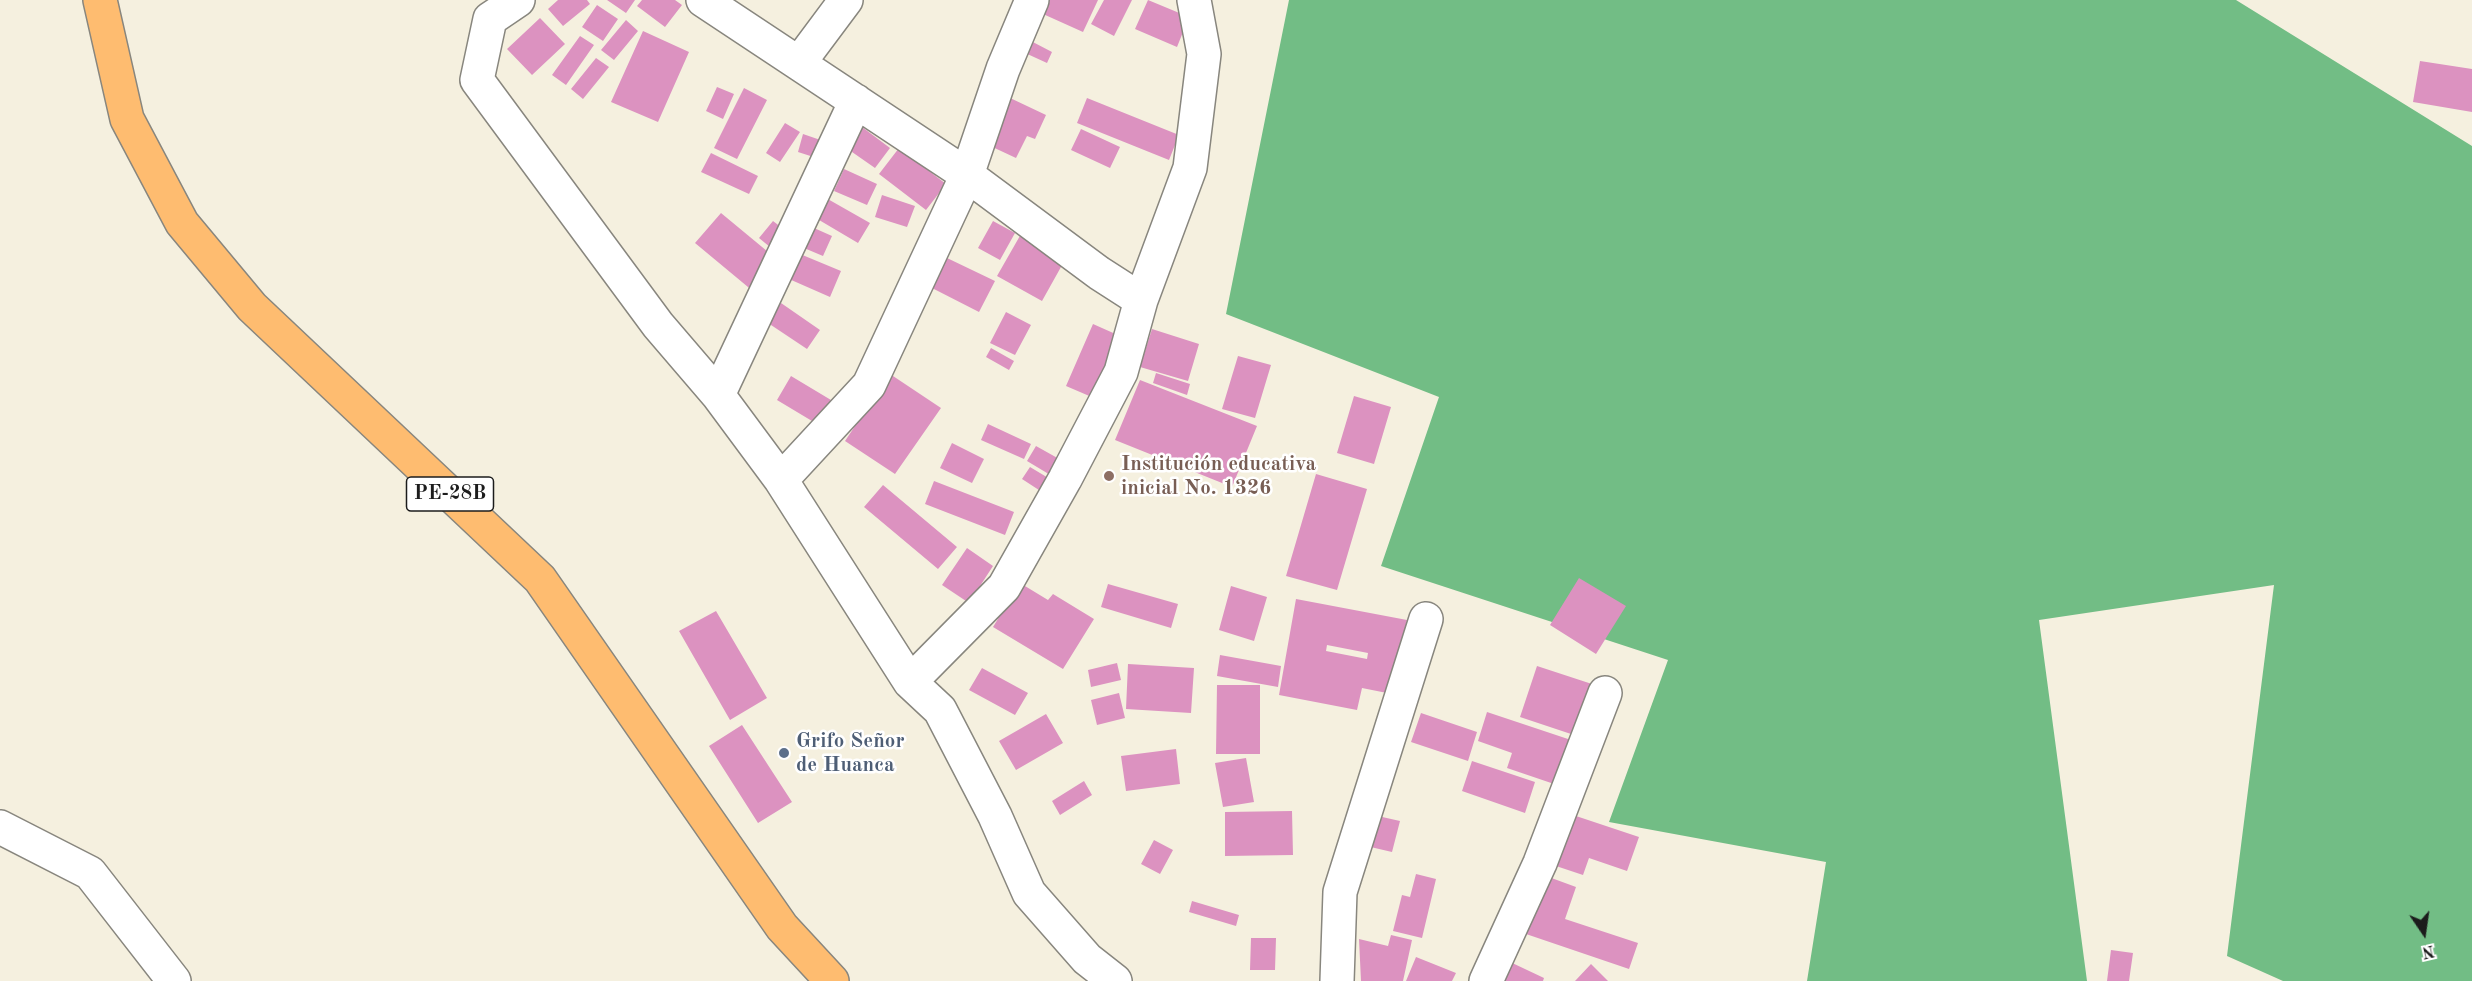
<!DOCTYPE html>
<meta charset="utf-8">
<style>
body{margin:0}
#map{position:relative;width:2472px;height:981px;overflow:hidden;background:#f5f0df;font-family:"Old Standard TT",serif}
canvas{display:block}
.north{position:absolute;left:2394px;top:903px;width:60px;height:60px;-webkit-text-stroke:4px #fff;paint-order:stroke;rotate:167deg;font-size:16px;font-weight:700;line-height:24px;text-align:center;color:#1c1c1c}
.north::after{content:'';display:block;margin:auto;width:21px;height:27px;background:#1c1c1c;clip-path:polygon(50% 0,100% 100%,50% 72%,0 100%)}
</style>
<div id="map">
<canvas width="2472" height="981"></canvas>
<div class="north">N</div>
</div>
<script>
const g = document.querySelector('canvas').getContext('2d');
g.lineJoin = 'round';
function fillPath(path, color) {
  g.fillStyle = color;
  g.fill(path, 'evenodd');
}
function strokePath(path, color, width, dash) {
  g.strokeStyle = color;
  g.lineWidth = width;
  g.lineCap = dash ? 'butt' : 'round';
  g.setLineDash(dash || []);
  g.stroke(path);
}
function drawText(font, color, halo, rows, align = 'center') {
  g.font = font + ' "Old Standard TT",serif';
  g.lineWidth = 5;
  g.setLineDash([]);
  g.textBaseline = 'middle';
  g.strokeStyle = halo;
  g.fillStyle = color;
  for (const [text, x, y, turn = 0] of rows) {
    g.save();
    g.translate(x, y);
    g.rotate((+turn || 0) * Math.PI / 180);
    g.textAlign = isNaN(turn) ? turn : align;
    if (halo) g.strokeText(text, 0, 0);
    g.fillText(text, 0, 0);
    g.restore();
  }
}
fillPath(new Path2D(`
 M1289,0h947l236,146v835h-189l-56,-25 47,-371 -235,35 48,361h-280l19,-119 -217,-40 59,-162 -287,-94 58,-169 -213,-83z`), '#72bd85');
fillPath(new Path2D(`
 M558,0h29l3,4 -27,22 -15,-17z
 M607,0h28l-9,13z
 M642,0h33l7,5 -17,22 -28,-21z
 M1049,0h49l-15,32 -40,-18z
 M1104,0h28l-18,36 -23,-12z
 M1148,0l41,17 -12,30 -42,-18z
 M597,5l21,14 -15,22 -21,-14z
 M540,18l25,26 -33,31 -25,-26z
 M626,20l12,11 -24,29 -13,-10z
 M643,31l46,21 -31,70 -47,-20z
 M580,36l14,9 -28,40 -14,-10z
 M1029,40l23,12 -5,11 -24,-11z
 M596,58l13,9 -26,32 -12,-10z
 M2420,61l52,8v43l-59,-10z
 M717,87l17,7 -11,25 -17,-8z
 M744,88l23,12 -30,59 -23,-11z
 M1008,97l38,18 -11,24 -8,-3 -11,22 -30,-14z
 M1087,98l92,37 -10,25 -92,-37z
 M785,123l15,9 -20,30 -14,-9z
 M858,124l32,24 -15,20 -33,-23z
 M1081,129l39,18 -10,21 -39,-18z
 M803,134l29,10 -6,17 -28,-9z
 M899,148l47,36 -20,26 -47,-36z
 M711,153l47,23 -9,18 -48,-22z
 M844,169l33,15 -10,21 -33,-14z
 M882,195l33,11 -8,21 -32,-10z
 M826,198l44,25 -12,20 -44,-26z
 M721,213l58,48 -25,31 -59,-49z
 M773,221l17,13 -14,18 -17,-14z
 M993,221l22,12 -15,27 -22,-12z
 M814,228l18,8 -9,20 -19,-8z
 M1021,234l45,24 -24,43 -45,-25z
 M800,254l41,17 -11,26 -41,-18z
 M947,258l48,23 -16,31 -47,-24z
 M781,303l39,27 -13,19 -39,-26z
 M1006,312l25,13 -16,30 -25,-12z
 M1093,324l27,12 -26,62 -28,-12z
 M1152,329l47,15 -11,37 -48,-14z
 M991,348l23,13 -5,9 -23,-13z
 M1238,356l33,9 -16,53 -33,-9z
 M1156,373l34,11 -3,11 -34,-12z
 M890,374l51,34 -46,66 -50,-33z
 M791,376l40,24 -14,24 -40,-24z
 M1140,380l117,46 -25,61 -117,-47z
 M1354,396l37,11 -17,57 -37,-11z
 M988,424l43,20 -7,15 -43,-19z
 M952,443l32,16 -12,24 -32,-15z
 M1036,446l25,14 -9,16 -25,-15z
 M1030,467l20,12 -8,13 -20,-13z
 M1316,474l51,15 -30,101 -51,-14z
 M934,481l80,31 -9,23 -80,-31z
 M883,485l74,62 -19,22 -74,-62z
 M967,548l26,18 -24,37 -27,-18z
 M1579,578l47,28 -30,48 -46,-29z
 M1020,583l28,17 5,-6 41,25 -31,50 -70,-42z
 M1108,584l70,20 -7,24 -70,-21z
 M1231,586l36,11 -13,44 -35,-11z
 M1296,599l111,21 -15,74 -30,-6 -5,22 -78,-15zM1327,645l41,8 -1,6 -41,-8z
 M716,611l51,87 -37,22 -51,-89z
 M1220,655l61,11 -3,21 -61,-11z
 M1117,663l4,17 -30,7 -3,-17z
 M1128,664l66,4 -3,45 -65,-4z
 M1537,666l58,19 -18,51 -57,-19z
 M982,668l46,25 -13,22 -46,-25z
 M1217,685h43v69h-44z
 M1119,693l6,25 -28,7 -6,-25z
 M1487,712l87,29 -14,45 -53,-18 5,-15 -34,-12z
 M1421,713l56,19 -9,29 -57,-19z
 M1046,714l17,29 -47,27 -17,-29z
 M742,725l50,77 -34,21 -49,-77z
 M1176,749l4,35 -54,7 -5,-35z
 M1246,758l8,44 -31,5 -8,-44z
 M1472,761l63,21 -10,31 -63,-22z
 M1084,781l8,14 -32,20 -8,-14z
 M1292,811l1,44 -68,1v-44z
 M1369,814l31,7 -8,31 -30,-7z
 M1570,814l69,23 -12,34 -38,-13 -6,17 -30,-10z
 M1154,840l19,10 -13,24 -19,-10z
 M1416,874l20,5 -14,59 -29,-7 9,-36 8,2z
 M1546,876l30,11 -11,32 73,24 -9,26 -103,-35z
 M1192,901l47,14 -3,11 -47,-14z
 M1391,935l21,5 -9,41h-42l-2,-42 29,7z
 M1251,938h25l-1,32h-25z
 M2111,950l22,3 -4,28h-22z
 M1416,957l40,16 -4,8h-46z
 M1508,961l36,17 -1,3h-44z
 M1591,964l17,17h-33z`), '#dc92c0');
const minor = new Path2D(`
 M518,0l-28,19 -13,61 181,245 60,70 63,85 129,202 30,28 55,106 34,77 58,66 28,22
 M703,0l264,175 132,98 42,27 49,-132 14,-114 -10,-54
 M799,63l47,-63
 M718,395l138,-294
 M781,480l88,-95 98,-210 36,-106 29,-69
 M910,682l94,-95 61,-108 56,-107 20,-72
 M0,827l90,46 84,108
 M1337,981l3,-89 86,-273
 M1486,981l54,-118 65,-170`);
const highway = new Path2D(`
 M100,0l27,119 55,104 70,84 288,272 242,348 50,54`);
strokePath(minor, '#88867e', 36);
strokePath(highway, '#88867e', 36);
strokePath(minor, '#fff', 33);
strokePath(highway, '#febc70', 33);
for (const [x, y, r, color] of [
 [1109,476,6,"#8d6e63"],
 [784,753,6,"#5c6f8a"]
]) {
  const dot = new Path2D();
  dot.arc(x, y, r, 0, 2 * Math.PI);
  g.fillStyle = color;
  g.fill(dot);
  strokePath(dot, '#fff', 2);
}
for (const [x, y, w] of [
 [450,494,87]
]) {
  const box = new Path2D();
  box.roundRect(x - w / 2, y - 17, w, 34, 4.5);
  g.fillStyle = '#fff';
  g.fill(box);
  strokePath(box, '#1c1c1c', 1.5);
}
drawText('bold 20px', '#1c1c1c', null, [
 ["PE-28B",450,494]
]);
drawText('bold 21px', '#785e54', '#fff', [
 ["Institución educativa",1121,464],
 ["inicial No. 1326",1121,488]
], 'left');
drawText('bold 21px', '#4e5e75', '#fff', [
 ["Grifo Señor",796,741],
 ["de Huanca",796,765]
], 'left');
</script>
